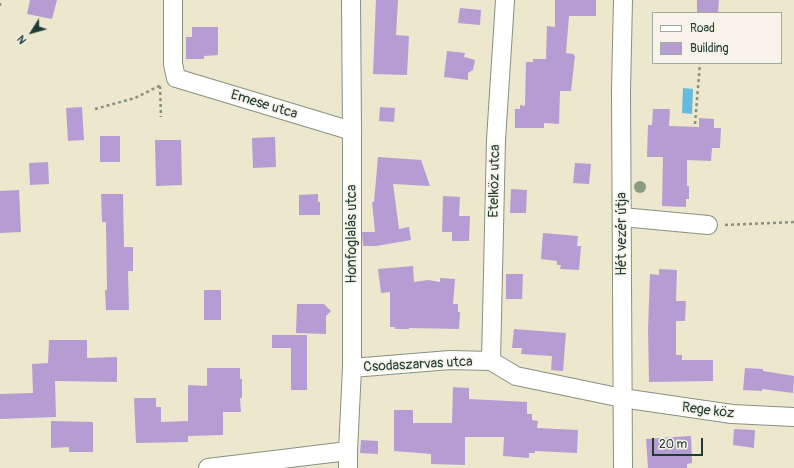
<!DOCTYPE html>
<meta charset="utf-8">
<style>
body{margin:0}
#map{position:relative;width:794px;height:468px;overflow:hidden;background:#ede7cd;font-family:Pangolin,sans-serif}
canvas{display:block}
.legend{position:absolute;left:652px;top:12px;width:130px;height:52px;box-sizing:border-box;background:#f7f3e8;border:1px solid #a1aaa0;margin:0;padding:5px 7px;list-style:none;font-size:12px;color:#1f3d34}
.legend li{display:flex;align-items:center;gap:8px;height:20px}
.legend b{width:20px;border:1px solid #a1aaa0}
.north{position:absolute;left:12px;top:12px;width:40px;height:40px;-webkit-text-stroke:3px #f7f3e8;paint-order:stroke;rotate:233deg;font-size:11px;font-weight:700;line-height:16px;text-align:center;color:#1f3d34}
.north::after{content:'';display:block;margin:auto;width:14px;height:18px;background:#1f3d34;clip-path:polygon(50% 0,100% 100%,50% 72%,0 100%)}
.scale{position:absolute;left:652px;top:438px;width:51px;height:18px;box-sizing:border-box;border:2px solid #1f3d34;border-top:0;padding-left:5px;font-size:12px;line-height:14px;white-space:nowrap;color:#1f3d34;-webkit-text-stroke:3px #f7f3e8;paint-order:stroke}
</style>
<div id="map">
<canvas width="794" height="468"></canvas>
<ul class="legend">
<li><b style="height:5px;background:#fff"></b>Road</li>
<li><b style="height:11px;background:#b59dd3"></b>Building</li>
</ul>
<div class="north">N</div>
<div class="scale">20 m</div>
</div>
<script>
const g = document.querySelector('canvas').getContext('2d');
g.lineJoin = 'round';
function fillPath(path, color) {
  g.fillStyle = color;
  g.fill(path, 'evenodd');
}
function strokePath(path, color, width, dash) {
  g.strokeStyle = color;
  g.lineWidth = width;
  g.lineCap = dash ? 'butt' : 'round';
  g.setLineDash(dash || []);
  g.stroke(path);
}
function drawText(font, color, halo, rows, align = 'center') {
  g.font = font + ' Pangolin,sans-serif';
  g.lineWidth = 3.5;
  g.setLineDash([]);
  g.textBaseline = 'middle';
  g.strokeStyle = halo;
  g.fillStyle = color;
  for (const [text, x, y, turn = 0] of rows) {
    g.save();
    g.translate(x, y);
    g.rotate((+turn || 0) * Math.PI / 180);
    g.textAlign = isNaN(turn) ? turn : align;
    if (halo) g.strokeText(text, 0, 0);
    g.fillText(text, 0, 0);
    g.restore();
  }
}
fillPath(new Path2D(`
 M683,88l10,1 -1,25 -10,-1z`), '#63bce0');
fillPath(new Path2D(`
 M30,0h27l-5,19 -25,-5z
 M376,0h22l-2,35 13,1 -2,39 -34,-1z
 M555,0h41v16h-27l-3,37 8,1v2h1l-4,35h-11l-1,33 -15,-1v5h-29v-19h5v-4l5,1 1,-44h7v-3h13l1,-33 8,1z
 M697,0h22l-1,13h-21z
 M460,8l21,2 -1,15 -22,-2z
 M192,27h26v28l-14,1v3h-18v-22h6z
 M447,51l18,2 -1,4 11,3 -2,10 -5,3v7l-24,-3z
 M82,107l2,33 -16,1 -2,-33z
 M380,107l15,1 -1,14 -15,-1z
 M653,109h17l-1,17 30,1v-9l15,1v9h7l-1,20h-8l-1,13 -24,-1v26h2v13h-3v8l-24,-1 1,-49h-16l1,-32h4z
 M100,136h20v26h-20z
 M275,137l1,30 -23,1 -1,-30z
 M155,140h26l1,45 -26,1z
 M378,157l43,3 9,26 -37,-2 6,45 10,-2 2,13 -35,6h-13l-1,-14h13l-3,-30h2z
 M48,162l1,22 -19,1 -1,-22z
 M575,163l16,1 -2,20 -16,-1z
 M511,189l16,1 -1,23h-16z
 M19,190l2,42 -21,1v-42z
 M101,194h22l1,53h9v24h-5l1,39h-23l-1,-20h2l-1,-68h-4z
 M318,194v8h2v13h-21v-20z
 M443,196l17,1 -1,19h11l-1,25h-17v-9h-10z
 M543,233l35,3 -1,10h4l-2,24 -19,-1 1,-4h-4v-4l-16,-2z
 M413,266l1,16 14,-2 12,2v-4l15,1 -2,25h5v8h2l-1,17 -50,-1v1h-14v-2h-5v-35l-9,1 -3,-24z
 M659,269l18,1 -1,31h10l-1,20h-9v34h6v5h31v21l-64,1 -1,-53 2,-55 9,1z
 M506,274h17l-1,25h-16z
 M204,290h17v30h-17z
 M297,304h27l7,7 -5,5v18l-30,-1z
 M514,329l52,4 -3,38 -12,-1 1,-14 -31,-2 1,-6h-10z
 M272,335h35v55h-16v-42h-19z
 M49,340h38v18l30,-1v25l-62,-1 1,36 -56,2v-25l33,-1 -1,-29 16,-1z
 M207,368h33v11h2v19h-2l1,14h-18v23l-35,1v6l-52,1 -2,-45h22v9h5v15l27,-1v-36l19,1z
 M745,368l18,1v2l31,5 -1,17 -31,-4v2l-19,-1z
 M453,387l16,1v11l58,3v12h5v6l6,1 -1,7 41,2 -1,23 -42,-2v2h-6v5l-26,-2 1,-19h-39v28l-34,-1v-10l-37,-3v-41h19v13h39z
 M51,421l42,1v30h-24v-5l-18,1z
 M734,429l21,1 -1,18 -21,-3z
 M691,436l1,27 -5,1v4h-39l-2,-29z
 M361,440l17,1v13l-18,-1z`), '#b59dd3');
const minor = new Path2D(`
 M173,0v64l3,14 176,53
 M622,217l86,8
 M491,361l5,-221 9,-140
 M352,368l98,-8 41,1 25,15 106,22 110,16 62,3
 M208,468l140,-17
 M348,468v-17l4,-83v-237l-1,-131
 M623,468l-2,-378 2,-90`);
strokePath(minor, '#869280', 20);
strokePath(new Path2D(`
 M0,6v-6
 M160,86l1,31
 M95,109l40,-11 26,-13
 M695,124l5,-61
 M725,225l69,-3`), '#869280', 2.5, [3, 3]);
strokePath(minor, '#fff', 18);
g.fillStyle = '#8c9c82';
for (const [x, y] of [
 [640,187]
]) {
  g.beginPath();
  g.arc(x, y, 6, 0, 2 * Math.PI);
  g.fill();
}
drawText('14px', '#1f3d34', '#f7f3e8', [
 ["Emese utca",264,105,17],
 ["Etelköz utca",495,181,-89],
 ["Honfoglalás utca",352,234,-90],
 ["Hét vezér útja",622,234,-90],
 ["Csodaszarvas utca",418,365,-3],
 ["Rege köz",708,411,7]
]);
</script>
